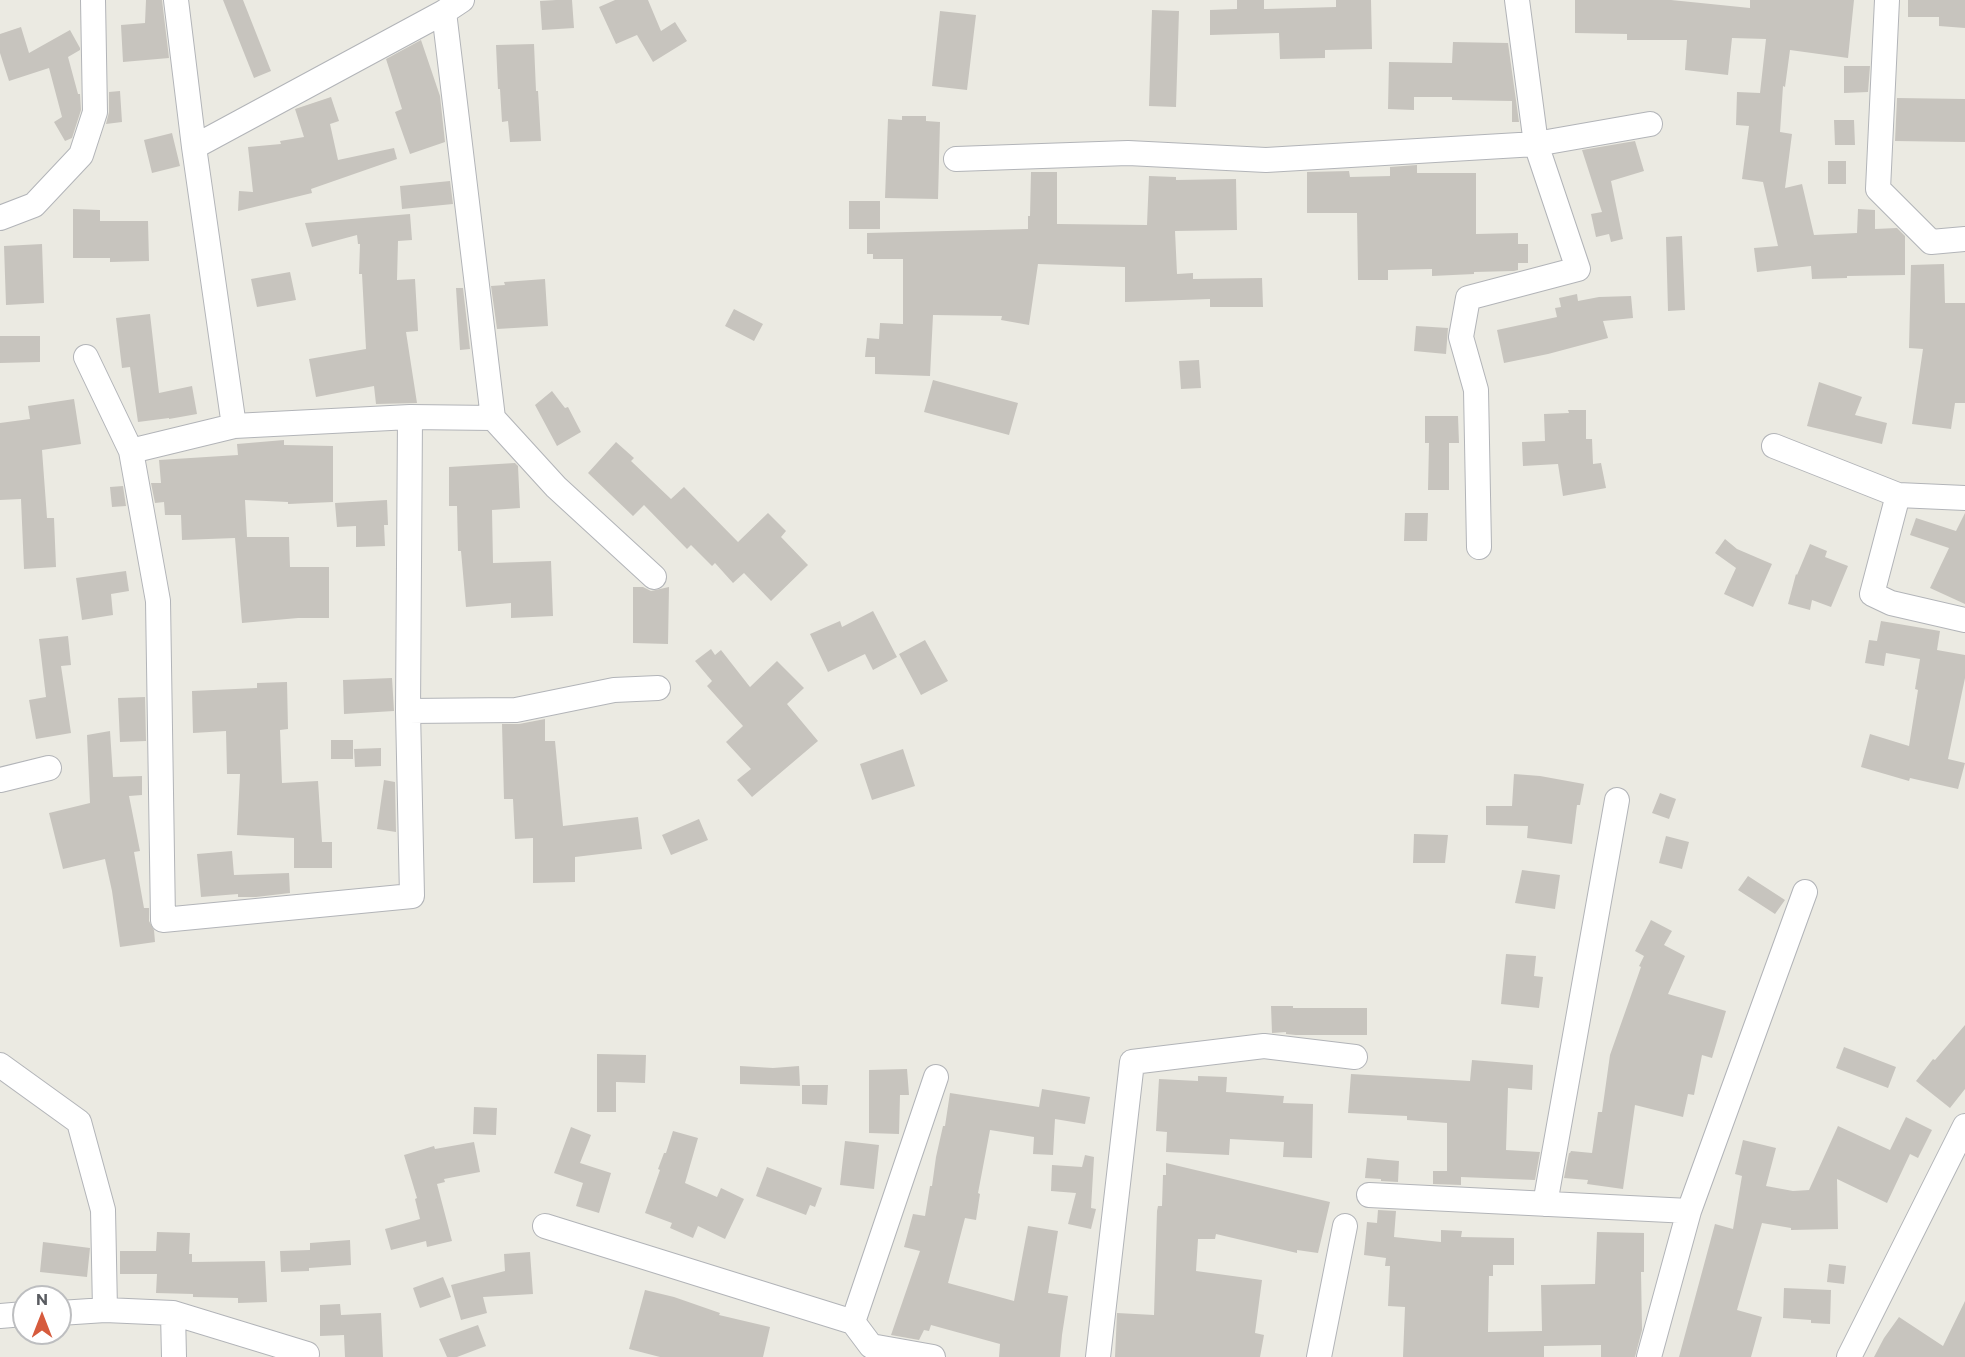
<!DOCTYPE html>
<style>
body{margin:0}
#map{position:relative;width:1965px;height:1357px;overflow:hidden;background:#ebeae2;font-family:Commissioner,sans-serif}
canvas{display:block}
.north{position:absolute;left:12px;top:1285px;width:60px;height:60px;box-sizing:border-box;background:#fff;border:2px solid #bdbec0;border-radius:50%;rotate:0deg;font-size:16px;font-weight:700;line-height:24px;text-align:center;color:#5a5c61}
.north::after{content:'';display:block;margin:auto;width:21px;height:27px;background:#d65b3d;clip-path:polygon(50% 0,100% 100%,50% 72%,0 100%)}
</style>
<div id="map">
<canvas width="1965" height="1357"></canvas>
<div class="north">N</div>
</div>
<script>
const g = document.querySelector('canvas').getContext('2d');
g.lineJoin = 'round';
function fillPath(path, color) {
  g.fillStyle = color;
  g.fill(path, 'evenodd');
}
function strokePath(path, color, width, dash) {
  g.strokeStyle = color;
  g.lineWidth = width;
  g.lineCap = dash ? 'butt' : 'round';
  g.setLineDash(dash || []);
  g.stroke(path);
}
fillPath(new Path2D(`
 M146,0h16l7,58 -46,4 -2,-37 24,-2z
 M223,0h20l28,71 -17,7z
 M556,0h16l2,28 -32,2 -2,-29z
 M615,0h33l13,31 14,-9 12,19 -34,21 -16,-27 -21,9 -17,-37z
 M1237,0h27v9h2l70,-2v-7h35l1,49 -47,1v8l-45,1 -1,-26 -69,2v-25l27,-1z
 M1575,0h96l79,8v-8h104l-6,58 -58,-8 -5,37 -2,-1 -3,46 12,2 -7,54 17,-4 12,51 43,-2 1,-24 17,1v19l22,-1 8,8v39l-58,1v2l-35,1 -1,-13 -54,6 -3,-24 24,-2 -15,-64 -21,-3 7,-53 -13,-1 1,-33 23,1 6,-54 -34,-1 -4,37 -43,-5 2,-30h-60v-6l-52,-1z
 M1908,0h57v28l-26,-2v-9h-31z
 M1152,10l27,1 -3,96 -27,-1z
 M940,11l36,4 -9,75 -35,-4z
 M21,27l8,26 41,-23 10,18v2l-12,7 10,37h2l1,16 -9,28 -7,3 -11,-19 8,-5 -13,-49 -40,13 -9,-28v-19z
 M421,40l19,56 5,46 -35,12 -15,-42 7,-3 -16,-50z
 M1453,42l55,1 11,79h-7v-21l-60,-1v-3h-38v13l-26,-1 1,-47 63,1z
 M534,44l2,47h2l3,50 -31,1 -2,-21 -6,1 -2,-33h-2l-2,-44z
 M1844,66h26l-2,26 -24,1z
 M120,91l2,31 -16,2 3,-12v-20z
 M331,97l8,24 -9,3 8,36 56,-12 3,11 -86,30 1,4 -74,18 1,-20 14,1 -5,-45 33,-3 -1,-3 24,-4 -9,-28z
 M1897,98l68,1v43l-70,-1z
 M902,116h24v5l14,1 -2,77 -53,-1 3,-79 14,1z
 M1834,120h20l1,25h-20z
 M172,133l8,33 -28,7 -8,-33z
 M1635,141l9,30 -33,10 12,58 -12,3 -2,-8 -13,3 -5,-23 11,-2 -20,-62z
 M1828,161h18v23h-18z
 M1417,165v8h59v61l42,-1v11h10v19h-10v7l-4,1 -40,1v2l-42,2v-7l-44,1v10h-30l-1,-67h-50v-41l42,-1 1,6 40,-1v-9z
 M1031,172h26v52l90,1 2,-49 27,1v3l60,-1 1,51 -62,1 2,43 16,-1v6l69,-1 1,29h-53v-8l-85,3v-35l-87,-3 -9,61 -28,-5 1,-4 -69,-1 -3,61 -55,-2v-17h-10l2,-19 12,1 1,-16 23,1v-65h-30v-5h-6v-21l161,-4v-13h2z
 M450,181l3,23 -51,5 -2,-23z
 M849,201h31v28h-31z
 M73,209l27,1v11h48l1,40 -39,1v-4h-37z
 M410,214l2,26 -14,1 -1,39 18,-1 3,52 -12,1 11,71 -41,1 -2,-18 -58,11 -7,-38 57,-10 -4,-75h-3l1,-30h-2l-1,-9 -45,12 -7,-24z
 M1682,236l3,74 -17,1 -2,-74z
 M42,244l2,59 -38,2 -2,-59z
 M1944,264l1,39h20v100h-10l-4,26 -39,-5 11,-75 -14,-1 2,-83z
 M290,272l6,28 -39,7 -6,-28z
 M545,279l3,47 -51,3 -6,-43 14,-1 -1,-3z
 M456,288h7l7,61 -10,1z
 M1577,294l1,7 21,-4 32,-1 2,22 -30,3 5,17 -60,16 -44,9 -7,-33 60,-13 -2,-9 6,-1 -2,-9z
 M734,309l29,15 -9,17 -29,-15z
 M150,314l9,79 33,-7 5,28 -28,5v-1l-31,4 -8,-55 -8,1 -6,-50z
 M1416,326l32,2 -2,26 -32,-3z
 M0,336h40v26l-40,1z
 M1199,360l2,28 -20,1 -2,-28z
 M933,380l85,23 -9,32 -85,-23z
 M1819,382l43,15 -7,18 32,8 -5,21 -75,-18z
 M552,391l13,17 3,-1 13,25 -24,14 -22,-41z
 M74,399l7,45 -39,6 5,68h7l2,49 -32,2 -3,-70 -21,1v-77l30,-4 -2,-13z
 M1568,410h18v29h6l1,25 8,-1 5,25 -43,8 -5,-32 -35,2 -1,-24 23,-1 -1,-27 25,-1z
 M1425,416h33l1,27h-10v47h-21l1,-47h-4z
 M284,440v5l49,1v56l-45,2v-2l-43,-2 2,37h42l1,30h39v51h-31l-56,5 -7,-85 -53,2 -1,-25h-16l-1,-13 -9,1 -4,-20h10l-2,-23 79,-5 -1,-11z
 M616,442l18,16 -3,3 40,38 13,-12 54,55 30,-29 18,18 -5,6 27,28 -37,36 -27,-28 -11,10 -18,-20 -3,3 -21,-21 -4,4 -43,-44 -11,11 -45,-43z
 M515,463l3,3 2,42 -28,2 1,53 58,-2 2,55 -42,2v-15l-45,4 -5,-56h-3l-1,-45h-8v-39z
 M123,486l3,20 -14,1 -2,-20z
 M387,500l1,25h-4l1,21 -29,1v-21l-19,1 -2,-24z
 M1405,513h23l-1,28h-23z
 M1965,513v91l-35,-16 19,-40 -39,-13 6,-17 40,13z
 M1725,539l12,10 35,15 -19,43 -29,-13 12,-26 -21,-15z
 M1810,544l17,7 -2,6 23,9 -17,41 -19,-7 -2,10 -22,-6 8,-30 1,1z
 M126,571l3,20 -18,3 2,21 -31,5 -6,-42z
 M633,587h10l8,4 18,-4 -1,57 -35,-1z
 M873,611l24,46 -24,13 -8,-16 -37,18 -18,-38 30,-13 2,6z
 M1881,621l59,10 -3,19 28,5v23l-17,81 17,4 -7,26 -48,-11 -1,3 -48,-14 9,-33 39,12 9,-56 -3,-1 5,-30 -34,-6 -2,13 -19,-3 4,-23 8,1z
 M68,636l3,29 -10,1 10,67 -35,6 -7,-39 17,-3 -7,-58z
 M925,640l23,41 -27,14 -22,-41z
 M711,649l4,6 6,-5 29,37 27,-26 27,27 -17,16 31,37 -66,56 -15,-17 14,-11 -25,-27 17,-16 -36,-40 5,-5 -17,-20z
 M392,678l2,33 -50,3 -1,-34z
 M287,682l1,47 -8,1 2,53 36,-2 4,61h10v26h-38v-30l-57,-3 3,-61h-13l-1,-43 -33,2 -1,-42 65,-3v-5z
 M145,697l1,44 -26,1 -2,-44z
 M545,719v22h10l8,85 75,-9 4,32 -67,8v25l-42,1v-45l-18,1 -2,-40h-9l-2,-75h17z
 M110,731l3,46 29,-1v19l-13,1 11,55 -6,1 10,56h5v13l5,9 1,12 -35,5 -8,-56 -7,-32 -42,10 -14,-56 41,-10 -3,-68z
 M331,740h22v19h-22z
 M381,748v18l-26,1 -1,-18z
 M903,749l12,37 -43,14 -12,-36z
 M1514,774l26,2 44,8 -4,21h-3l-5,39 -45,-6 1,-12 -42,-1v-19h26z
 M384,780l11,2 1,50 -19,-3z
 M1660,793l16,6 -7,20 -17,-6z
 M699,819l9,21 -37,15 -9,-20z
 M1414,834l34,1 -3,28h-32z
 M1666,836l23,6 -7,27 -23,-6z
 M232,851l2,24 55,-2 1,20 -34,4h-18v-3l-37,3 -4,-43z
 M1522,870l38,5 -5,34 -40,-6z
 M1748,876l37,24 -10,14 -37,-24z
 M1651,920l21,11 -8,14 21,11 -17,38 58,17 -14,47 -10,-3 -8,40 -6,-1 -5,23 -48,-12 -12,84 -36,-5 1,-4 -24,-2 5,-25h1l1,-2 21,2 6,-41h4l8,-57 31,-88 -2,-1 5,-10 -9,-5z
 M1506,954l30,2 -2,20 9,1 -4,31 -38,-4z
 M1271,1006h22v2h74v27h-71l-10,-1v-2l-14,1z
 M1965,1025v64l-15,19 -34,-27 17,-22 2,1z
 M1844,1047l52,20 -8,21 -52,-20z
 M597,1054l49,1 -1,28 -29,-1v30h-19z
 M1472,1060l61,5 -1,25 -24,-2 -2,62 34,2 -5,28 -74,-3v8l-28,-1v-13h14v-48l-40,-3v-4l-59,-3 3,-39 119,7z
 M740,1066l33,2 26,-2 1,20 -60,-2z
 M907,1069l2,26h-9l-1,39 -30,-1v-63z
 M1198,1076l29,1 -1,15 58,4 -1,7 30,1 -1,54 -29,-1 1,-15 -54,-3 -1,16 -63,-3 1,-20 -11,-1 3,-52 39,2z
 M802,1085h26l-1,20 -25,-1z
 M1042,1089l48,8 -5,27 -30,-5 -2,36 -20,-1 1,-17 -44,-7 -12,63 2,1 -4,26 -11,-2 -17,65 66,18 14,-75 30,5 -10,62 20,3 -6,39 -2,22h-61l1,-13 -69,-19 -2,6 -5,-1 -5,10 -28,-5 29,-84 -16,-4 9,-33 12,2 5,-30h2l4,-29 7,-31h2l5,-33 89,14z
 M474,1107l23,1 -1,27 -23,-1z
 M1906,1117l26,13 -14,28 -8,-4 -23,49 -50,-24 1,50 -47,1v-2l-29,-5 -25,87 25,7 -11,40h-72l36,-133 18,5 9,-53 -7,-2 8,-34 33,8 -10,38 27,5 16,-1 29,-64 52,24z
 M571,1127l20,8 -11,28 31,10 -12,40 -23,-7 7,-23 -29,-10z
 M673,1131l25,7 -13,45 32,14 4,-9 23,11 -19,40 -27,-13 -5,12 -23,-10 2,-5 -27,-10 15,-43 -2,-1 6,-16h2z
 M845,1141l34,4 -5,44 -34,-4z
 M474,1142l6,30 -36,7 1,3 -8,2 15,57 -25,6 -1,-6 -35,9 -6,-21 35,-10 -5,-20 2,-1 -13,-43 30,-9 1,3z
 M1085,1155l9,2 -3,51 5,1 -5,20 -23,-5 8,-31 -25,-2 1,-26 30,2z
 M1367,1158l32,3 -1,21 -17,-1v-2l-16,-1z
 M1166,1163l164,39 -12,51 -21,-3v3l-81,-19 -1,5h-17l-2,32 66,9 -7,53 9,2 -4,22h-145l2,-44 37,2 3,-104 1,-5h4l1,-31h3z
 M767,1167l55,21 -7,19 -5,-2 -4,10 -50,-19z
 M1378,1210l18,1 -2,26 47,5v-12l21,1 -1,6 53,1v27h-21v11h-4l-1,56 54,-1 -1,-46 54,-1 2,-52 47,1v39h-3l1,58 -7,27h-34v-12l-57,1v11h-141l2,-50 -17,-1 2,-40h-5l1,-8 -22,-3 3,-33 10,1z
 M157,1232l33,1 -1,21h3v8l73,-1 2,41 -29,1v-5l-45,-1v-3l-37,-1 1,-19h-37v-23h36z
 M350,1240l1,25 -42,3v3l-28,1 -1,-21 30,-1v-7z
 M43,1242l47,6 -3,29 -47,-5z
 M530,1252l3,42 -50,3 4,16 -26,7 -10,-35 54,-14 -1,-17z
 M1829,1264l17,2 -2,18 -17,-2z
 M443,1277l8,20 -31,11 -7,-20z
 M1784,1288l47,2 -1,34 -19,-1v-3l-28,-2z
 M645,1290l29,7 46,16 -1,2 51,12 -7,30h-103l-31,-8z
 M1965,1301v56h-91l10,-19 15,-21 44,29z
 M340,1304l1,11 40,-2 2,44h-38l-1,-22 -24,1v-31z
 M478,1325l8,21 -29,11h-10l-8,-18z`), '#c7c4be');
const minor = new Path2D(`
 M176,0l18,147 40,279
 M1887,0l-9,189 53,53 34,-3
 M444,12l49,406 63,69 98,90
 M194,147l250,-135 18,-12
 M956,159l172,-6 138,7 270,-16 114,-20
 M0,218l34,-13 47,-50 14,-43 -2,-112
 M86,357l45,94
 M410,417l-2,294 4,185 -249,24 -5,-319 -27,-150 103,-25 176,-9 83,1
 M1774,446l124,49 67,3
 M1898,495l-26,99 19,9 74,17
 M1479,547l-3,-157 -15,-53 7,-39 110,-29 -42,-125 -19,-144
 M408,711l108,-1 98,-20 44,-2
 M0,780l49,-12
 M0,1065l79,57 24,88 2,100
 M1369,1195l320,16
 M1545,1204l72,-404
 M545,1226l308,96 18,24 62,11
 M60,1313l45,-3 68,3 1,44
 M173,1313l134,41
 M0,1316l24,-2
 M853,1322l83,-245
 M1098,1357l34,-295 132,-16 91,11
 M1319,1357l26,-131
 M1649,1357l40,-146 116,-319
 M1849,1357l116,-231`);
strokePath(minor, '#b2b4b8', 26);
strokePath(minor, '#fff', 24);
</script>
